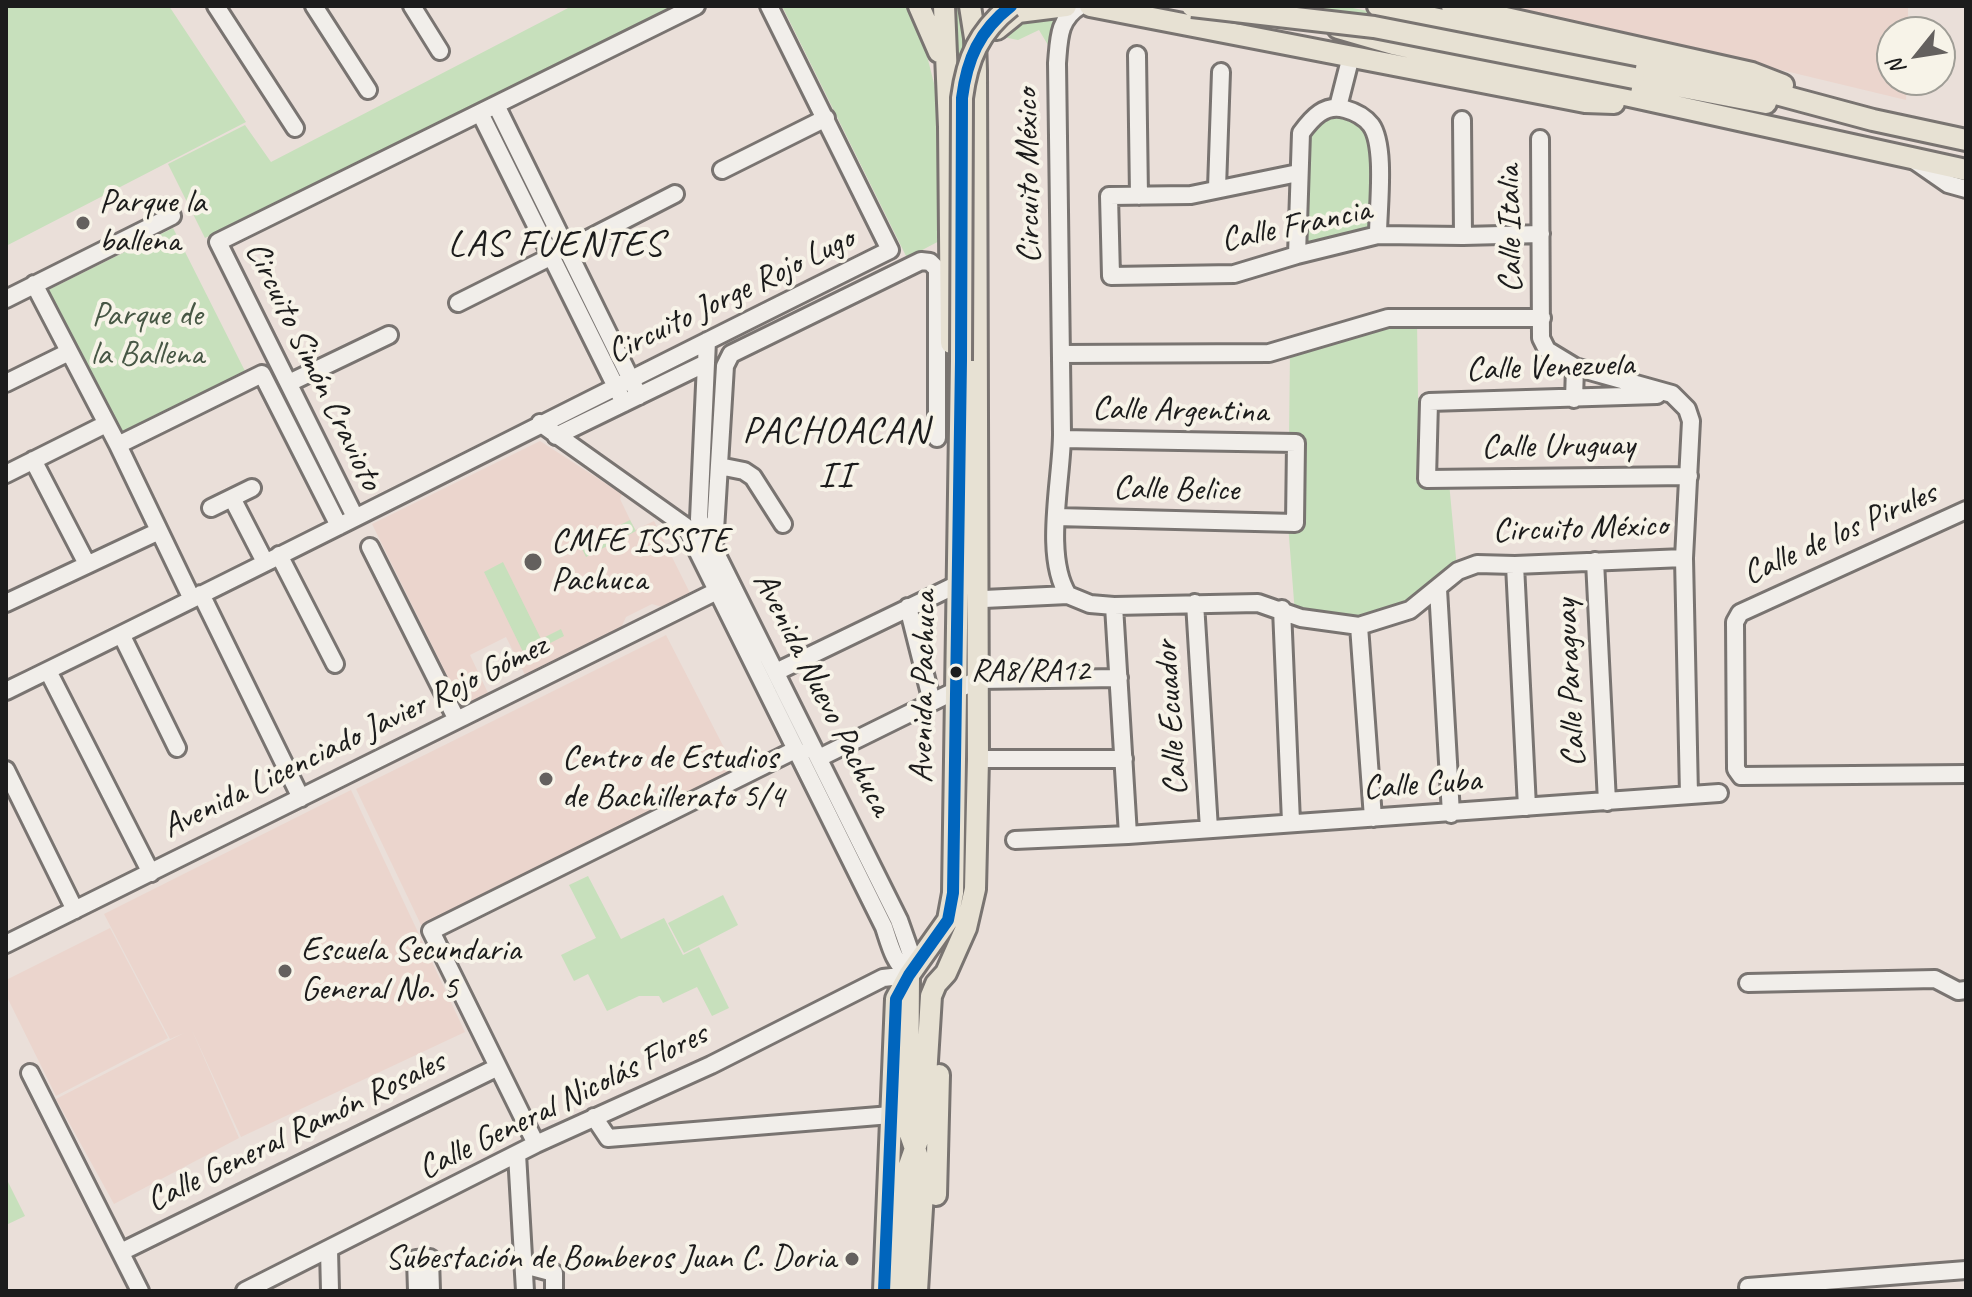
<!DOCTYPE html>
<meta charset="utf-8">
<style>
body{margin:0}
#map{position:relative;width:1972px;height:1297px;overflow:hidden;background:#eadfd9;font-family:Caveat,sans-serif}
canvas{display:block}
.frame{position:absolute;inset:0;border:8px solid #1c1c1c;pointer-events:none}
.north{position:absolute;left:1876px;top:16px;width:80px;height:80px;box-sizing:border-box;background:#f7f3e8;border:2px solid #9f9d96;border-radius:50%;rotate:240deg;font-size:22px;font-weight:700;line-height:32px;text-align:center;color:#1c1c1c}
.north::after{content:'';display:block;margin:auto;width:28px;height:36px;background:#64605e;clip-path:polygon(50% 0,100% 100%,50% 72%,0 100%)}
</style>
<div id="map">
<canvas width="1972" height="1297"></canvas>
<div class="frame"></div>
<div class="north">N</div>
</div>
<script>
const g = document.querySelector('canvas').getContext('2d');
g.lineJoin = 'round';
function fillPath(path, color) {
  g.fillStyle = color;
  g.fill(path, 'evenodd');
}
function strokePath(path, color, width, dash) {
  g.strokeStyle = color;
  g.lineWidth = width;
  g.lineCap = dash ? 'butt' : 'round';
  g.setLineDash(dash || []);
  g.stroke(path);
}
function drawText(font, color, halo, rows, align = 'center') {
  g.font = font + ' Caveat,sans-serif';
  g.lineWidth = 8;
  g.setLineDash([]);
  g.textBaseline = 'middle';
  g.strokeStyle = halo;
  g.fillStyle = color;
  for (const [text, x, y, turn = 0] of rows) {
    g.save();
    g.translate(x, y);
    g.rotate((+turn || 0) * Math.PI / 180);
    g.textAlign = isNaN(turn) ? turn : align;
    if (halo) g.strokeText(text, 0, 0);
    g.fillText(text, 0, 0);
    g.restore();
  }
}
fillPath(new Path2D(`
 M1445,6h463v26h-16v48h15l-1,20 -158,-38z
 M540,441l82,53 -2,5 15,31 19,-9 36,72 -28,14 -10,-3 -26,13 -5,11 -96,47 -19,-38 -36,18 18,38 -26,13 -90,-182z
 M666,635l69,134 -312,160 -67,-140z
 M351,790l114,242 -224,105 -50,-109 48,110 -125,66 -58,-105 128,-66 -14,6 -66,-125z
 M110,928l58,110 -112,58 -50,-101v-15z`), '#ebd5cd');
fillPath(new Path2D(`
 M6,6h163l77,116 -240,124z
 M572,6h102l-469,232 -37,-74 77,-39 26,37z
 M782,6h125l16,34 21,83 1,115 -38,20z
 M952,6h10l6,31 -16,66z
 M1289,6h54l49,10 6,5 -93,-9z
 M1032,17l22,3 -1,16 -5,9 -9,-15 -21,10 -20,-4 5,-7z
 M1325,109l47,17 6,109 -81,20 4,-122z
 M173,228l76,151 -128,63 -75,-151z
 M1417,318l1,80 7,1 1,82 23,1 8,87 -48,40 -51,16 -63,-11 -7,-90 2,-172z
 M630,520l6,11 -50,26 -6,-12z
 M503,562l38,77 20,-10 3,7 -39,20 -41,-84z
 M588,876l33,63 43,-21 19,37 16,-8 30,61 -17,8 -15,-29 -34,16 -4,-7h-20l-32,15 -19,-37 -14,7 -13,-26 35,-17 -27,-53z
 M723,895l15,30 -54,28 -16,-30z
 M6,1178l19,38 -19,9z`), '#c7e0bc');
const minor = new Path2D(`
 M216,6l79,122
 M314,6l54,84
 M412,6l28,45
 M1080,6c-22,13 -21,34 -23,57 2,123 4,247 5,371 0,45 -19,122 6,161l22,9 24,2 144,-3 43,15 58,8 51,-16 48,-39 19,-7 38,1 169,-7
 M1137,55l2,141
 M496,105l143,291
 M1338,107l13,-51
 M480,113l144,290
 M1462,120l1,116
 M1540,139l1,199 6,12 28,17 97,27 15,15 4,12 -7,137 5,237
 M1912,159l36,25 18,5
 M722,170l104,-52
 M1298,173l-107,22 -82,1 2,80 123,-2 63,-19 81,-20 85,1 78,-2
 M1217,188l4,-116
 M568,249l107,-55
 M1297,255l4,-122c11,-15 24,-30 44,-24 11,3 19,7 26,16 15,21 7,83 7,110
 M34,284l84,161 74,154
 M6,299l166,-83
 M458,303l94,-47
 M707,341l-8,178 200,401 12,34 -1,19
 M1061,354l208,-1 119,-35h154
 M6,383l63,-31
 M289,383l100,-48
 M1657,395l-228,7 -2,77 262,-3
 M1574,399l1,-32
 M540,423l145,103 199,401c6,18 10,36 25,48
 M556,436l150,-73
 M118,445l144,-71 77,152
 M33,460l54,104
 M719,466l25,5 9,6 30,47
 M6,474l100,-50
 M232,498l33,64
 M211,508l41,-20
 M1966,510l-226,103 -5,9 1,147 5,7 225,-2
 M355,517l-137,-275 478,-236
 M1056,517l239,6 1,-80 -234,-4
 M370,547l87,173
 M714,547l11,-181 6,-12 190,-93 9,1 7,7v169
 M279,555l56,109
 M1595,561l12,241
 M1515,565l12,242
 M1438,589l13,225
 M201,594l100,204
 M984,599l84,-4
 M6,603l151,-71
 M1195,603l14,226
 M1114,606l14,229
 M908,607l24,95
 M1282,609l9,213
 M1359,626l14,192
 M122,636l55,112
 M48,671l103,202
 M776,672l182,-88
 M6,691c296,-144 589,-295 884,-441l-121,-244
 M819,758l158,-78 142,-2
 M978,759h146
 M6,770l69,140
 M1015,840l113,-5 591,-42
 M6,944l725,-360
 M1748,983l187,-4 23,12 8,-1
 M30,1073l110,218
 M594,1117l14,21 283,-23
 M536,1144l-105,-213 364,-181 7,3
 M517,1154l8,137
 M329,1249l1,42
 M121,1252l377,-185
 M524,1265l30,8v18
 M1748,1287l218,-17
 M245,1291l291,-147 175,-79 172,-87 26,-3
 M417,1291l-1,-32 14,-1 1,33`);
const major = new Path2D(`
 M919,6l20,46
 M944,6l5,121 2,216
 M1090,6l495,96 29,1
 M1378,6l361,78 134,36 93,20
 M1452,6l300,67 31,12
 M1338,28l55,16 573,126
 M997,29l21,-17 48,-6
 M1634,78l132,25
 M909,975l-1,153 16,47 -7,116
 M936,1195l3,-120
 M884,1291l12,-292 13,-24 39,-55 5,-27 8,-532
 M899,1291l7,-117 17,-48 8,-130 5,-12 10,-11 20,-45 9,-39 3,-130 -2,-688 -1,-33 -5,-32`);
strokePath(minor, '#797471', 22);
strokePath(major, '#797471', 26);
strokePath(minor, '#f1eeea', 16);
strokePath(major, '#e7e1d3', 20);
const majorBridge = new Path2D(`
 M1192,6l182,21 260,51
 M961,361l1,-263c5,-39 17,-67 49,-92`);
strokePath(majorBridge, '#797471', 26, []);
strokePath(majorBridge, '#e7e1d3', 20);
strokePath(new Path2D(`
 M884,1291l12,-292 13,-24 39,-55 5,-27 8,-532 1,-263c5,-39 17,-67 49,-92`), '#0065bd', 12);
for (const [x, y, r, color] of [
 [83,223,8,"#64605e"],
 [533,562,10,"#64605e"],
 [956,672,7,"#1c1c1c"],
 [546,779,8,"#64605e"],
 [285,971,8,"#64605e"],
 [852,1259,8,"#64605e"]
]) {
  const dot = new Path2D();
  dot.arc(x, y, r, 0, 2 * Math.PI);
  g.fillStyle = color;
  g.fill(dot);
  strokePath(dot, '#f7f3e8', 3);
}
drawText('32px', '#1c1c1c', '#f7f3e8', [
 ["RA8/RA12",971,672]
], 'left');
drawText('34px', '#1c1c1c', '#f7f3e8', [
 ["Circuito México",1029,176,-91],
 ["Calle Francia",1296,226,-12],
 ["Calle Italia",1511,229,-91],
 ["Circuito Jorge Rojo Lugo",731,296,-26],
 ["Circuito Simón Cravioto",313,366,64],
 ["Calle Venezuela",1550,368,-2],
 ["Calle Argentina",1180,411,1],
 ["Calle Uruguay",1558,447,-1],
 ["Calle Belice",1176,490,1],
 ["Circuito México",1580,529,-2],
 ["Calle de los Pirules",1840,534,-24],
 ["Calle Paraguay",1571,683,-93],
 ["Avenida Pachuca",924,687,-89],
 ["Avenida Nuevo Pachuca",822,694,63],
 ["Calle Ecuador",1172,718,-94],
 ["Avenida Licenciado Javier Rojo Gómez",355,737,-26],
 ["Calle Cuba",1422,785,-4],
 ["Calle General Nicolás Flores",563,1102,-26],
 ["Calle General Ramón Rosales",296,1132,-26]
]);
drawText('34px', '#1c1c1c', '#f7f3e8', [
 ["Parque la",99,203],
 ["ballena",99,242],
 ["CMFE ISSSTE",551,542],
 ["Pachuca",551,581],
 ["Centro de Estudios",562,759],
 ["de Bachillerato 5/4",562,798],
 ["Escuela Secundaria",301,951],
 ["General No. 5",301,990],
 ["Subestación de Bomberos Juan C. Doria",836,1259,"right"]
], 'left');
drawText('34px', '#475745', '#f7f3e8', [
 ["Parque de",147,316],
 ["la Ballena",147,355]
]);
g.letterSpacing = '2px';
drawText('38px', '#1c1c1c', '#f7f3e8', [
 ["LAS FUENTES",556,245],
 ["PACHOACAN",836,432],
 ["II",836,476]
]);
g.letterSpacing = '0px';
</script>
